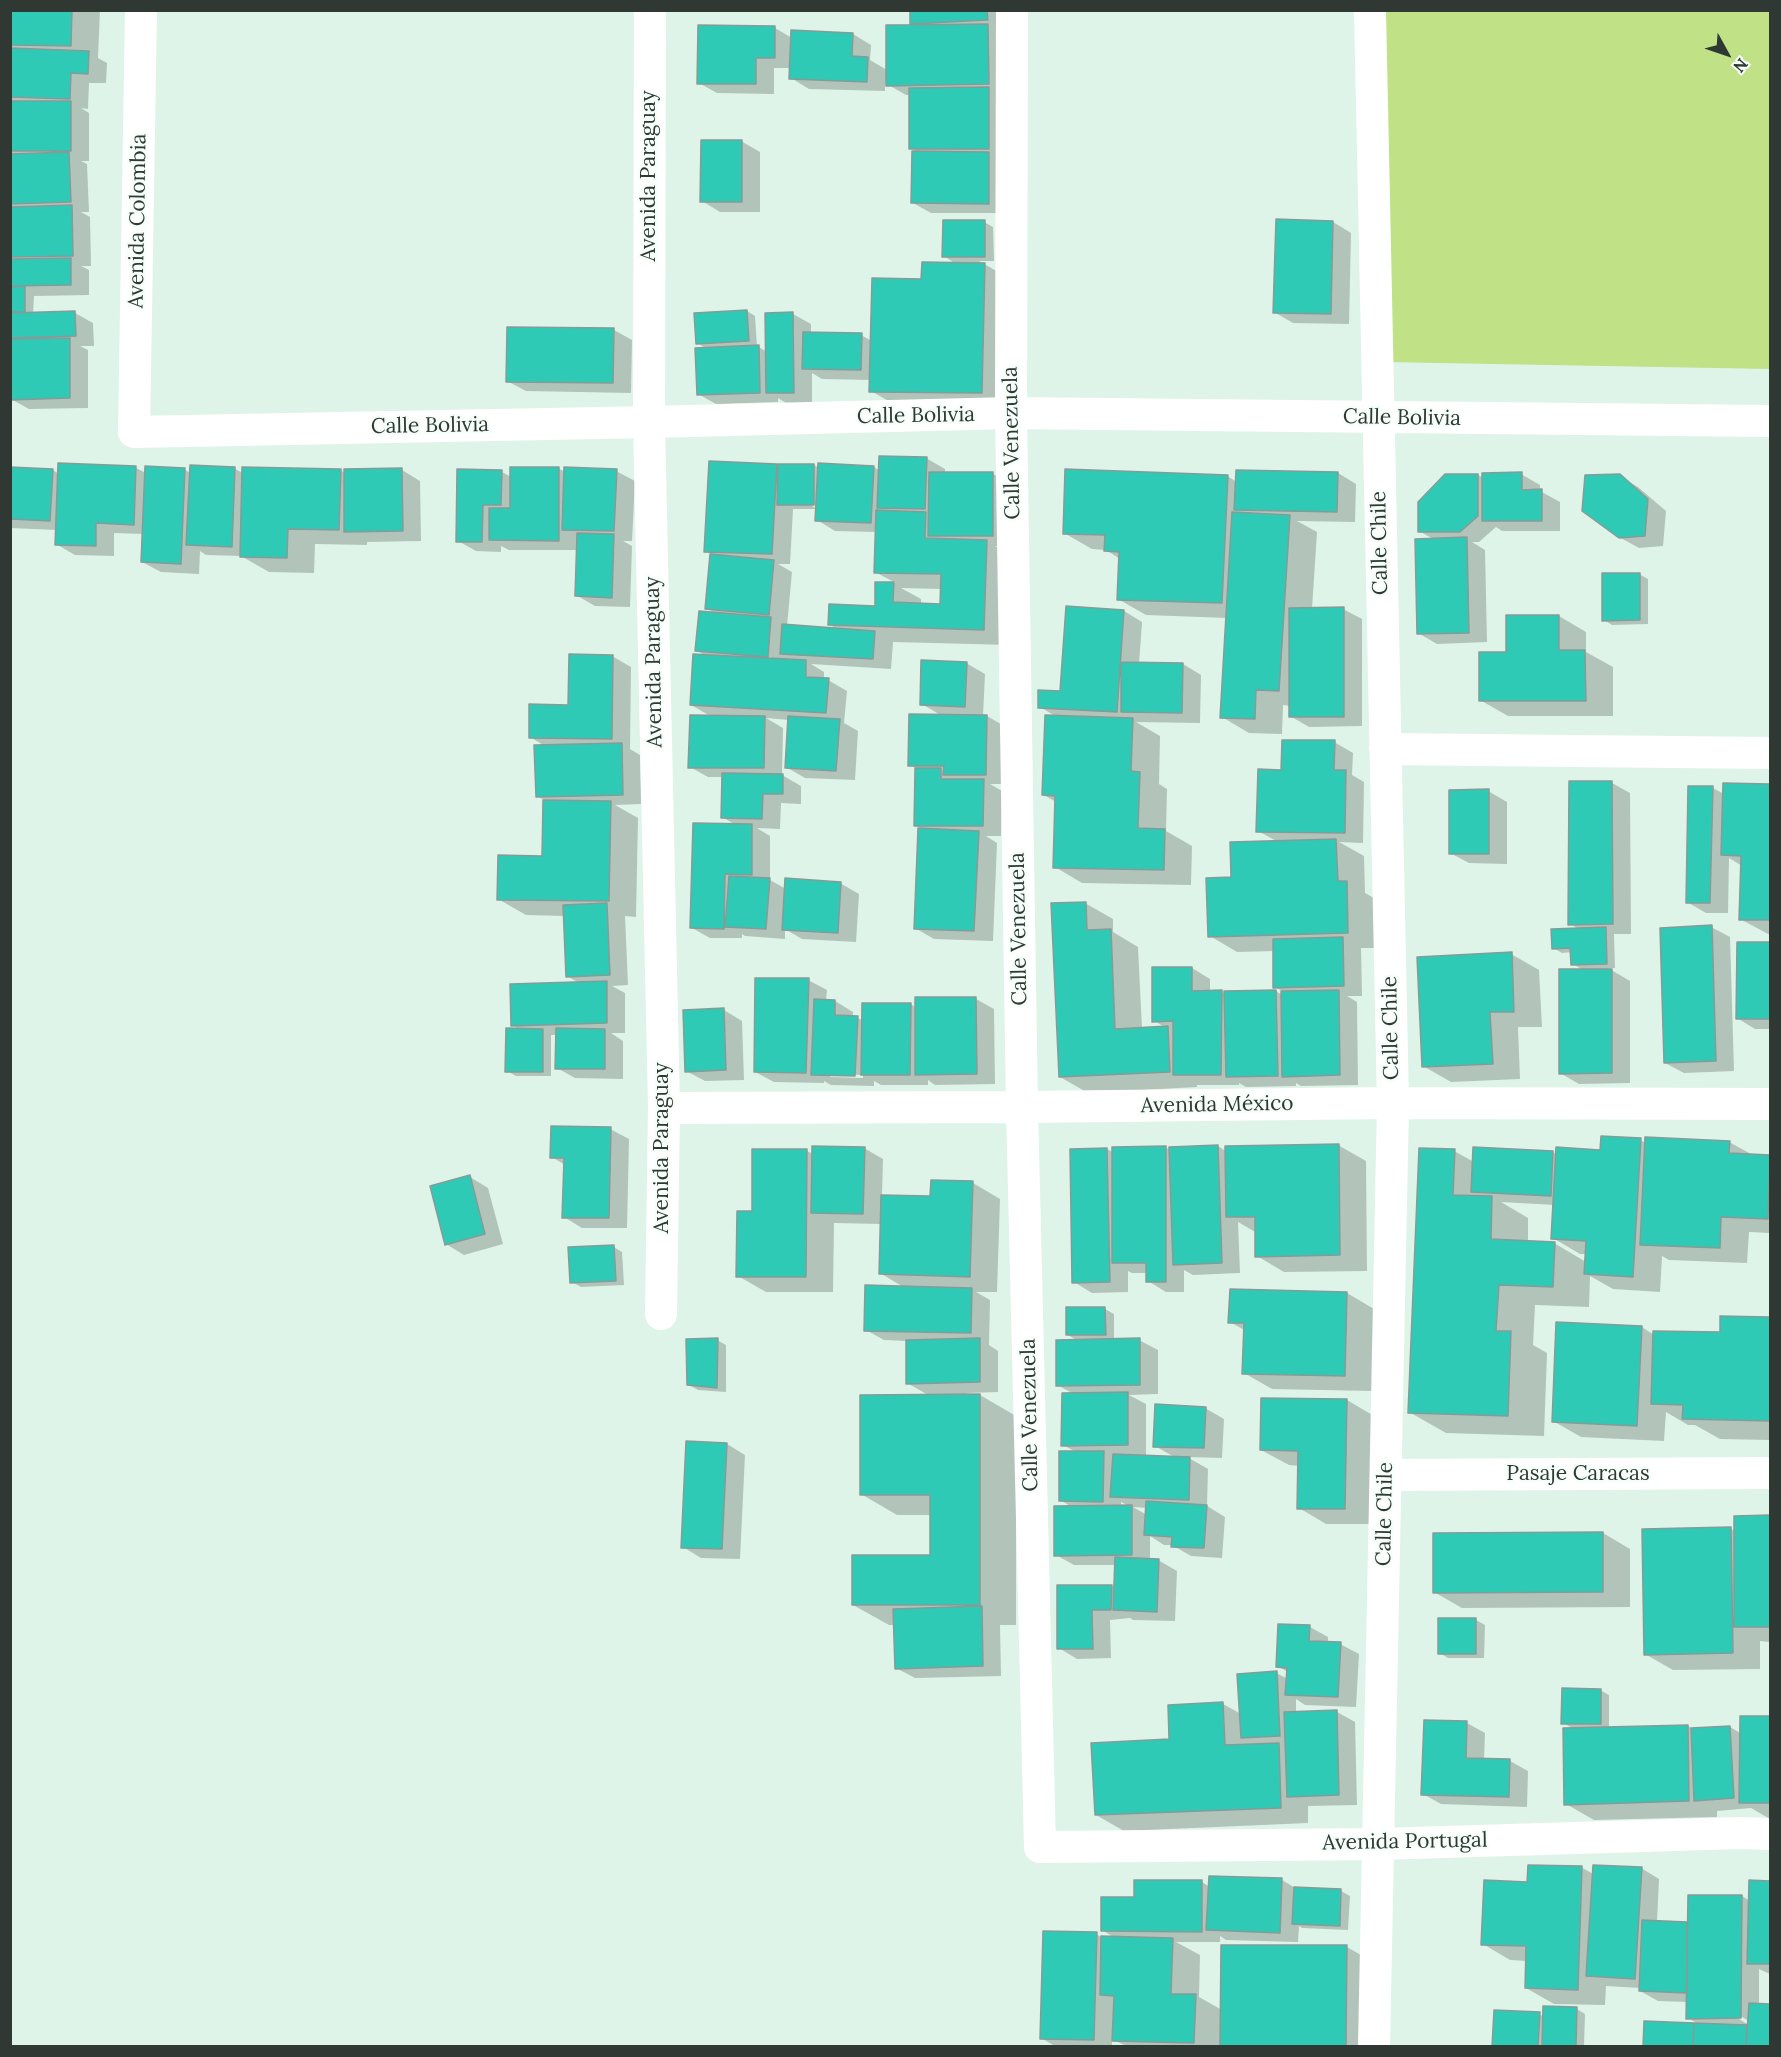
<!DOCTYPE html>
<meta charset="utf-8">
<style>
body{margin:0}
#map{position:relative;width:1781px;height:2057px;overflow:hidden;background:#dff4e9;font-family:Lora,serif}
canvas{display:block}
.frame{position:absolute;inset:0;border:12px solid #2f3833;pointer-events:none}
.north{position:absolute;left:1697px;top:24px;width:60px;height:60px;-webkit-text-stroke:4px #f5fef9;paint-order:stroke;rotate:130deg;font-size:16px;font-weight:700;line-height:24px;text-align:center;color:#2f3833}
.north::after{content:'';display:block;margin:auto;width:21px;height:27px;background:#2f3833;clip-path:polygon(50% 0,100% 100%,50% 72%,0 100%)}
</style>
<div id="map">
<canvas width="1781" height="2057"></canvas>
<div class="frame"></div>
<div class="north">N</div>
</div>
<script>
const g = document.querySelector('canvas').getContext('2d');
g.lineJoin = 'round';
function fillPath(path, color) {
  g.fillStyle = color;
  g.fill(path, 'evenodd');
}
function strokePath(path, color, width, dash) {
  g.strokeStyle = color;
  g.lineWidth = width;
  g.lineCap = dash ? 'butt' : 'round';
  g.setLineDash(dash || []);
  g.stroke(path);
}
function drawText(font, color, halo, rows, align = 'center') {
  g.font = font + ' Lora,serif';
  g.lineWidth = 5;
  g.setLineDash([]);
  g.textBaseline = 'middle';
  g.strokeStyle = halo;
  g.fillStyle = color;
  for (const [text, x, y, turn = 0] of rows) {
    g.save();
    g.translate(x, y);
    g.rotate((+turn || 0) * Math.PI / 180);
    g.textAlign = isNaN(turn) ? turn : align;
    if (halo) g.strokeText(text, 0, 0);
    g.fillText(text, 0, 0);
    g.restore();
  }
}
fillPath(new Path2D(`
 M1379,11h391v358l-388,-7z`), '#c0e186');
fillPath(new Path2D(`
 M10,10h90l-2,48 9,5 -1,20h-17l-1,26 -7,-1 8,5v48h-8l6,3 2,48h-8l9,5 1,49h-10l8,4v25l-55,1 -1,18 42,-1 18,10 1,23h-14l8,4v58l-59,1 -18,-10z
 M911,10h94l1,20h-10l10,6 1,177h-76l-18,-10 6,-50 -8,-5 -1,-53h-4l-21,-12v8l-76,-2 -18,-11v-10h-17v26l-57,-1 -18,-10 76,-55 17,10 61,-4 18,11 -1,15 17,10 31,-44 -6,-3z
 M741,141l19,11v60h-40l-18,-11z
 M984,222l9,5 1,34h-15l33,19 -3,128 -110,-1 -28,-16v-11l-49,-1 -10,-6v30h-26l-8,-5v4l-62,2 -18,-10 9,-45 -10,-6 50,-32 8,5 2,30 10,6 26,-38 18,10v10l50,1 11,6 51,-61 33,-16 -12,-8z
 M1333,222l18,11 -2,91 -56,-1 -19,-11z
 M508,329l106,1 18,10 -1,53 -105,-2 -19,-10z
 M926,458l19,11v4l48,1 18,10v62h-16l19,11 -3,88 -118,-3 -2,27 -80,-5 13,8v8h4l19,11 -3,32 14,8 -3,49 -50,-2 -19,-11 3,-47 -23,-2 17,10 -1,47 19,11v18l-20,-1 -1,26 -23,-1 13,8v44l16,9 54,-6 19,11 -3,48 -54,-3 -17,-10v10l-40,-3 -3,-2v4h-32l-18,-10 44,-103 -14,-8 1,-40h-15l-18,-10 22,-50 -21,-12 15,-49 -10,-6 20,-36 -9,-6 4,-54 -5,-3 70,-85 3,2 35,-3 5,3 55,-1 6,4zM808,500l9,5v4l-10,-6zM793,509h24v11l18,11 42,1 -2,40 21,11h-19l-1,25 -46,17 9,5 -52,-4 5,-54 -14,-8h12zM901,588l41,1 -1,16 -20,-1v-5z
 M10,468l43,2 6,4 77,-6 10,5 39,-3 6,3 44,-4 8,4 97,-3 5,3 57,-3 18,11 1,60 -54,1v3l-52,-1 -1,29 -45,-1 -28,-16 -35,-1 -6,-4 -1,23 -38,-2 -19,-10 1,-28 -29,-1v23l-39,-1 -19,-11 1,-14 -47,-2z
 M559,469l7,3 50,-1 19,10 -3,60h-9l9,5 -2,61 -35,-1 -19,-11 2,-45h-69l-8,-4v6l-25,-1 -18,-10 44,-69 9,5z
 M1338,473l18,11 -1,38 -58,-1 20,11 -5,77h31l19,10v107l-53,1 -19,-11v-10l-7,-1 -1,29 -33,-1 -27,-16 5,-99 -81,-3 -28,-16 2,-40 -14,-9 -14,-1 -28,-16 163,-57 10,6z
 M1521,474l19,11v6l20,11v29h-58l-6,-4 -17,15h-7l13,8 2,92 -50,2 -19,-11 17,-93 -16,-9 26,-56h33l6,3z
 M1619,476l19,11 28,24 -3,35 -24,2 -20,-11z
 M1639,574l9,5v45l-36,1 -8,-5z
 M1124,611l18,11 -3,42h44l18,11 -1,48 -64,-1 24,14 -1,48 8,5 -1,42 26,15 -1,39 -109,-2 -27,-16 1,-65 -12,-7 13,-78 -17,-10 21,-14z
 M1559,616l27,16v20l27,15v49h-105l-28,-16 28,-47z
 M612,656l19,11 -1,82 10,6 1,49 -26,1 23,13 -2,99 -11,-1 3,69 -16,1 13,7v40h-14l12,8v38l-48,-1 -18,-10v-33h-6v41h-35l-9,-5 13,-41 -8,-5 67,-42 -12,-7 -2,-60 -39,-1 -28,-16 45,-42 1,-57 -7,-4 8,-50 -15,-9 40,-31z
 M966,663l19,11 -2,42h4l19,11 -1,57h-15l12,7 -1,45h-15l11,7 -4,98 -59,-2 -19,-11 5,-100 -5,-3 2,-56 -7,-4 32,-49 -20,-12z
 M1334,742l19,11 -1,22 12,7 -1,61 -24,-1 25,14 1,37 9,5 1,50h-14l1,48h-15l10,6 1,83 -57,1 -5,-3v3l-50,1 -7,-4v2h-42v2l-109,6 -28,-16 25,-174 28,16v13l25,15 4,82 23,-2 -11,-6 38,-53 18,11v13h12l4,2 50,-3 6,4v-4l-7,-4v-36l-38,1 -27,-16 23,-58 45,-36 -20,-11 24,-60z
 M1612,783l18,10 1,141h-17l1,34h-7l22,13v102l-51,1 -19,-11 23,-103 -10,-6 -1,-12 -10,1 -9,-5 28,-18 -11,-6z
 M1724,785l46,1v149l-30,-16 2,-53 -13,-8 -1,55h-22l-19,-11 26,-114 11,6z
 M1488,791l19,11v62l-38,-1 -19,-10z
 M1711,927l19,10 4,134 -50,2 -19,-10z
 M1739,943l31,1v85h-15l-18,-11z
 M1511,954l28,16 3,57h-24l2,52 -69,3 -28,-16z
 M808,980l19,10 -1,11h9l18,11v5l10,3 48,-16 5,4 60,-9 18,10 1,75 -60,1 -7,-5v5h-47l-7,-4v5l-43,-1 -7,-4v2l-50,-1 -19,-10zM830,1074l33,1v3l-33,-1z
 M724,1010l18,11 2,59 -39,1 -19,-10z
 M610,1129l19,10 -2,89h-45l-18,-11 1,-52 -13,-8z
 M1640,1140l6,3 83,-1 24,13 17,1v77l-21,-1 -2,31 -78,-3 -7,-4 -2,36 -47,-3 -23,-13 -1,31 -54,-2 -2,40 14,8 -3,83 -98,-3 -37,-21 45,-261 20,11 1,-14 78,4 4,3 44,-4zM1501,1202l54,3 -2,33 27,16h7l-1,8 -32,-19 -26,-1v-24z
 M1338,1145l28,16 1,110 -83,1 -27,-16v-23l-19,-11 2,51 -47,2 -9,-5v22h-18l-18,-11 -1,-8h-15l-4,-2v21l-36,1 -18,-11 33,-133 7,4 52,-5 5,2 47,-4 9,6z
 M864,1148l19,11 -1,37 50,2 41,-15 27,16 -3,93h-21l14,8 -1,45 9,6v41l-31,1v2h13l36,21v209h-16l1,51 -86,2 -19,-10 -1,-43h-6l-36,-20 78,-48v-42h-34l-36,-21 69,-98 -23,-13v-42l-23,-1 -18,-10 39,-42 -25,-15 2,-49 -48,-1 -1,69h-67l-28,-16 15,-63 54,-62 6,3z
 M470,1177l18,11 15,56 -39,11 -18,-11z
 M614,1247l8,5 2,33 -43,2 -9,-5z
 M1347,1293l27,16 -2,82 -100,-2 -28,-16 2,-42 -16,-9z
 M1105,1309l9,5v26h25l19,10v44l-29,1 17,9v53l30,1 -21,-12 50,-38 19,11 -2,39 -35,-1 21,12 -1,37 18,11 -3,41 -31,-2 -19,-11h-8l-14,-9v24h8l19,11 -2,50 -42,-1 -3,-2 -20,2 1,38 -34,1 -18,-11 52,-62 5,3v-24h-42l-18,-10 16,-48 -12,-7 16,-48 -13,-7 11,-51 -17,-9 21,-44 -10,-6zM1121,1502l8,4h-8zM1133,1507l14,1v7z
 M1722,1318h48v122l-50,-1 -25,-14h-7l-22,-13 -2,29 -83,-4 -28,-16 5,-98 84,4 12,8 67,-1z
 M717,1340l9,5v47l-28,-2 -9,-5z
 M1347,1400l27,16 -2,108h-46l-27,-16 1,-42 -11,-1 -28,-15z
 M727,1444l18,11 -5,104 -39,-1 -18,-11z
 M1735,1517h35v125l-10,-1v28l-87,1 -28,-16 86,-125 4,2z
 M1603,1533l27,16v58l-168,1 -28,-16z
 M1476,1620l9,5 -1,33h-36l-8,-5z
 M1310,1627l18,10v6l12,1 19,10 -3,53 -51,-2 -9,-6v14l41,-1 18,10 2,83 -49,1v17l-184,8 -28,-16 75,-75 -2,-34 54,-2 18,10 35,-41 12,6v-7l-11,-6z
 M1600,1690l9,5v34l79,-3 5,3 37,-2 12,7v-16h28v101l-19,-11 -34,3v6l-123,3 -28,-16 8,-75 -11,-6z
 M1467,1723l18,10 -1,27 26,1 18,10 -1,36 -86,-3 -18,-10z
 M1581,1867l12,7 48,-6 18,11 -2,43 32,1 53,-27 8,5 1,-19h19v92l-11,-5v36l11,1v40h-126l2,-23 54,2 -12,-7v-16l-30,-1 -18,-10v-3l-34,-2 -1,19 -51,-1 -28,-16 1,-27 -17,-1 -27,-16 45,-60zM1735,2013l14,8v4l-15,-9z
 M1282,1880l15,9 44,2 9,5 -2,34 -46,-2 -3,-2 -1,16 -72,-2 -6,-4v6h-44l24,13 -1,42 23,13v-63h125l28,16 -2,83h-247l-14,-7v7h-57l-14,-8 55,-104 7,4h12l-13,-8 33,-32 67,-16 8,5z
 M1577,2009l8,5 -1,32h-90l1,-34 44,2 5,3z`), '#0003');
const building = new Path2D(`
 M10,10h62l-1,36 -61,-1z
 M910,10h77l1,10 -78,4z
 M988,24l1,60 -103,2v-61z
 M698,25l77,1v32h-19v26h-59z
 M791,30l62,3 -1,23 16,1 -1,25 -78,-3z
 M10,48l79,3 -1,23 -17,-1 -1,26 -60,-2z
 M989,87v62h-80v-61z
 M10,101h61v50h-61z
 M701,140h41v62h-42z
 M912,151l77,1v52l-78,-1z
 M69,152l2,50 -61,2v-50z
 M72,205l1,51 -63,1v-50z
 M1276,219l57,2 -2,93 -58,-1z
 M943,220h42v37h-43z
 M71,258v27l-61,1v-27z
 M922,262l63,1 -3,130 -113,-1 3,-114 49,1z
 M25,286v26h-15v-25z
 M747,310l2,31 -53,3 -2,-31z
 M75,311l1,25 -66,2v-25z
 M793,312l1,81h-28l-1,-80z
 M507,327l107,1 -1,55 -107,-1z
 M803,332l59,1 -1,37 -59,-1z
 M70,338v60l-60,2v-61z
 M759,345l1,48 -63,2 -2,-47z
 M879,456l48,1 -2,52 -48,-1z
 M709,461l68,3 -5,90 -68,-2z
 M58,463l78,3 -2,59 -38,-2v23l-41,-1z
 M818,463l56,3 -3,57 -56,-2z
 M778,464h36v41h-37z
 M190,465l45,2 -3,80 -46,-2z
 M145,466l40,2 -4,96 -40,-2z
 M10,467l43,2 -3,52 -40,-2z
 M242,467l99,2 -2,61 -51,-1 -1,29 -47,-1z
 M510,467h49v74l-70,-1v-32h21z
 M564,467l53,2 -3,62 -52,-1z
 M402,468l1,63 -59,1v-63z
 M457,469l45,1 -1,35h-18l-1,37h-26z
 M1065,469l163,6 -6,128 -105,-3 2,-48 -15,-1 1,-16 -42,-1z
 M1236,470l102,2 -1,40 -103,-2z
 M929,472h64v64h-65z
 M1522,472v18l20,-1v32h-60v-48z
 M1445,474h33v42l-18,16h-42v-30z
 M1620,474l28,25 -3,37 -26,2 -37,-27 3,-36z
 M876,510l50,2 -1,26 62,2 -3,90 -156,-5 1,-21 46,2v-24h19l-1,20 47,2 1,-30 -67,-1z
 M1232,512l58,3 -11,176 -23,-1 -1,29 -35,-1z
 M577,533l37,1 -2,64 -37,-2z
 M1467,537l2,96 -52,1 -2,-95z
 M710,554l64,6 -5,55 -64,-6z
 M1602,573h38v47l-38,1z
 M1066,606l58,4 -7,102 -79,-4v-18l22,1z
 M1344,607v110h-55v-109z
 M699,611l72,6 -3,40 -73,-6z
 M1506,615h53v35h26l1,51h-107v-49h27z
 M782,624l93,7 -2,28 -93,-5z
 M569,654l44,1 -1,84 -83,-1v-34l39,1z
 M693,654l113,6v17l23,1 -3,35 -136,-8z
 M921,660l46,2 -2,45 -45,-2z
 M1121,662l62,1 -1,50 -61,-1z
 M909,714l78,1 -1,60h-43l1,-9h-36z
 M690,715l75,1 -1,52h-76z
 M1045,715l88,3 -2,53 9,1 -2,56 27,1 -1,41 -111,-2 2,-72 -13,-1z
 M788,716l52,3 -4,52 -51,-3z
 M1282,740h53l-1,30h12l-1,63 -89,-1 2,-63 23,1z
 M622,743l1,52 -87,2 -2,-52z
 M915,768h26v11h43l-1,47h-69z
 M722,773l61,1v20h-20l-1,25 -41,-1z
 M1569,781h43l1,143 -45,1z
 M1723,783l47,1v136h-31l2,-64 -20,-1z
 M1688,786h25l-3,117h-24z
 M1489,789v65h-40v-64z
 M543,800l68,1 -2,100 -112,-1 1,-45 44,1z
 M693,823l59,1v51l-27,-1 -1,55 -34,-1z
 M918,828l61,3 -5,100 -60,-2z
 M1336,839l2,42h9l1,52 -140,4 -2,-59 25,-1 -1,-35z
 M729,876l41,2 -4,51 -41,-2z
 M785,878l56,4 -3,51 -56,-3z
 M1086,902l1,28 24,-1 4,100 53,-3 2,46 -111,5 -8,-174z
 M607,903l3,72 -44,2 -3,-72z
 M1712,925l4,136 -52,2 -4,-135z
 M1606,927l1,37 -36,1 -1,-17 -18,1 -1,-20z
 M1343,937l1,49 -71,2v-49z
 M1737,942h33v77h-34z
 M1512,952l2,60h-24l3,52 -71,3 -5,-110z
 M1152,967h40v24l30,-1 -1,85h-48v-54l-21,1z
 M1559,969h53v104l-53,1z
 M755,978h54l-3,95 -52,-1z
 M607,981v42l-96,3 -1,-42z
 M1276,990l2,86 -52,1 -2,-86z
 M1339,990l1,85 -58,2 -1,-86z
 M915,997h61l1,77 -62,1z
 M814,999l21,1v15l23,1 -3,60 -44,-1z
 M862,1003h49l-1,72h-49z
 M724,1008l2,62 -41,2 -2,-62z
 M506,1028l37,1v43h-38z
 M556,1028l49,1v40h-50z
 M551,1126l60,1 -2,91h-47l2,-60h-14z
 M1601,1136l40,2 -8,139 -49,-3 2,-33 -35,-2 5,-92 44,3z
 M1645,1137l85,4 -1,12 41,2 -2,64 -47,-2 -1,31 -80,-3z
 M1339,1144l1,111 -85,2v-40h-29l-1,-71z
 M1218,1145l4,118 -49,2 -4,-118z
 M812,1146l53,1 -2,67 -52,-1z
 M1166,1146v136h-20v-19h-34v-116z
 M1473,1147l80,4 -2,45 -80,-4z
 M1107,1148l3,134 -38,1 -2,-134z
 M1419,1148l36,1 -2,46 39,1 -1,43 64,3 -2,45 -54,-2 -3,46h15l-3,85 -100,-3z
 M752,1149h55l-1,128h-70l1,-66h15z
 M470,1175l15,59 -40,11 -15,-59z
 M931,1180l42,1 -3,96 -91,-3 2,-79 49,1z
 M614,1245l2,36 -46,2 -2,-36z
 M865,1285l107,3 -1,45 -107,-2z
 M1230,1289l117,3 -2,84 -103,-2 2,-51h-16z
 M1066,1307h39l1,28h-40z
 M1720,1316l50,1v104l-88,-2 1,-14 -32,-1 2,-73 67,1z
 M1556,1322l86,4 -5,100 -85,-4z
 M718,1338l-1,50 -30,-3 -1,-46z
 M980,1338v44l-74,2v-44z
 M1140,1338v47l-84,1v-46z
 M1128,1392v53l-67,1 1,-53z
 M980,1394v211h-128v-50h78v-60h-70v-100z
 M1261,1398l86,1 -2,110h-48l1,-58 -38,-1z
 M1155,1404l51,3 -2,41 -51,-1z
 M686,1441l41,2 -5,106 -41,-1z
 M1059,1451h45l-1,51 -44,-1z
 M1113,1454l77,3 -1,43 -79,-3z
 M1146,1501l61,4 -3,43 -33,-1 1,-10 -28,-2z
 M1132,1505v50l-78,1v-50z
 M1770,1515v112h-36v-111z
 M1731,1527l2,126 -89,2 -2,-126z
 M1603,1532v60l-170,1v-60z
 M1115,1557l44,2 -2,53 -44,-2z
 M1057,1585h55l-1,25h-19l1,39h-36z
 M982,1606l1,60 -88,3 -2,-60z
 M1438,1618h38v36h-38z
 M1278,1624l32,1 -1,16 32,1 -3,55 -53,-2 2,-27 -11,-1z
 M1277,1671l3,65 -39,2 -4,-64z
 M1562,1688l39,1v35h-40z
 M1223,1702l2,43 54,-2 2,65 -186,7 -4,-72 78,-4 -1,-34z
 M1337,1710l2,85 -52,2 -3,-85z
 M1740,1716h30v87h-31z
 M1424,1720l43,1 -1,37 44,1 -1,38 -88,-2z
 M1688,1725l1,76 -125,4 -1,-77z
 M1730,1726l4,72 -40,3 -3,-73z
 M1528,1865l54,1 -4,124 -53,-2 1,-42 -45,-1 3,-65 43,2z
 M1593,1865l49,2 -7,112 -49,-3z
 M1209,1876l73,2 -2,55 -74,-3z
 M1134,1880h68v52l-101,-1v-34h33z
 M1749,1880l21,1v83h-23z
 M1294,1887l47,2 -1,37 -48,-2z
 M1688,1895h54l-1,123 -55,1z
 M1642,1920l45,2v71l-48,-2z
 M1043,1931l54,1 -3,108 -54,-1z
 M1101,1936l72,2 -2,56h25l-2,49 -82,-2 2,-45 -14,-1z
 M1221,1945h126l-1,101h-126z
 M1749,2003l21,1v42h-24z
 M1543,2006l34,1 -1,39h-34z
 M1494,2010l46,2 -2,34h-46z
 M1644,2021l50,2 -1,23h-50z
 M1694,2023l53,2 -1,21h-53z`);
fillPath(building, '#2fcab6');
strokePath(building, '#849c97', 1.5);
strokePath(new Path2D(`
 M141,10l-7,422 515,-10 362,-9 759,8
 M650,10l-1,412 15,686 -3,206
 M1012,10l-1,403 11,694 18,740 338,-3 362,-11 30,1
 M1370,10l23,1093 -19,943
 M1385,749l385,4
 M664,1108l358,-1 371,-4 377,1
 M1386,1475l384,-2`), '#fff', 32);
drawText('21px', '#2f3833', '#f5fef9', [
 ["Avenida Paraguay",649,176,-90],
 ["Avenida Colombia",138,221,-89],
 ["Calle Bolivia",916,416,-1],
 ["Calle Bolivia",1402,418,1],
 ["Calle Bolivia",430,426,-1],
 ["Calle Venezuela",1012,443,-91],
 ["Calle Chile",1380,543,-91],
 ["Avenida Paraguay",654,662,-91],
 ["Calle Venezuela",1019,929,-91],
 ["Calle Chile",1391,1028,-91],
 ["Avenida México",1217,1105,-1],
 ["Avenida Paraguay",662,1148,-90],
 ["Calle Venezuela",1030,1415,-91],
 ["Pasaje Caracas",1578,1474],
 ["Calle Chile",1385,1514,-89],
 ["Avenida Portugal",1405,1842,-1]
]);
</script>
